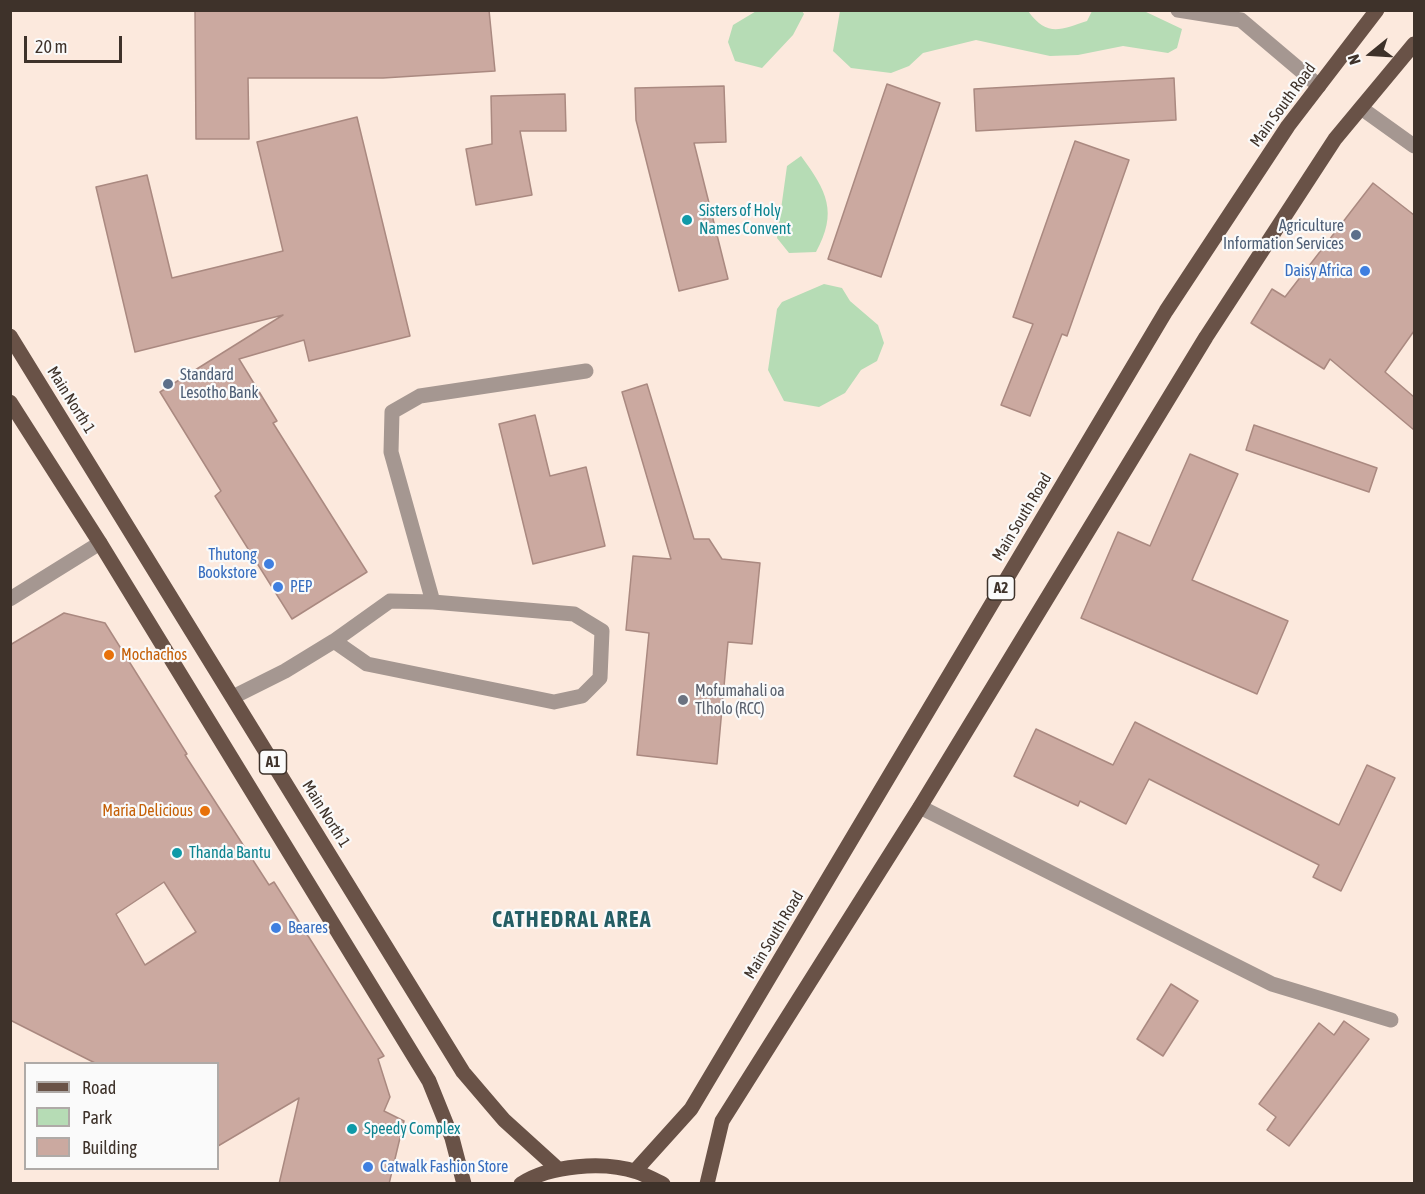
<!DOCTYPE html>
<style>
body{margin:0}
#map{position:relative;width:1425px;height:1194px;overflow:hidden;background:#fce9dd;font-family:"Asap Condensed",sans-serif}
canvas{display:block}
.frame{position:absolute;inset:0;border:12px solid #3e322a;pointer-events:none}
.legend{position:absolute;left:24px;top:1062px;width:195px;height:108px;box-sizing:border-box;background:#fafafa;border:2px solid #afaaa7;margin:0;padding:8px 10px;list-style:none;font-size:18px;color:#3e322a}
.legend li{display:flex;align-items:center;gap:12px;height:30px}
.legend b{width:30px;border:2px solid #afaaa7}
.north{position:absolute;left:1341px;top:24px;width:60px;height:60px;-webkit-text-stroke:4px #fafafa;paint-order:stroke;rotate:252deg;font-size:16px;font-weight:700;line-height:24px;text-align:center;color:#3e322a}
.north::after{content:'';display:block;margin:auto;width:21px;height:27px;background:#3e322a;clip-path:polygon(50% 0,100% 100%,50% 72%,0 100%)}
.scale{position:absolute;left:24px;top:36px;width:98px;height:27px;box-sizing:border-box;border:3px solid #3e322a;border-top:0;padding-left:8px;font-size:18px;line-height:21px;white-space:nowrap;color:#3e322a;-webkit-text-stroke:4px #fafafa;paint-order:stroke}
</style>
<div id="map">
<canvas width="1425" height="1194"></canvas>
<div class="frame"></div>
<ul class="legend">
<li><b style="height:8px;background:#695247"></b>Road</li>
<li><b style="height:16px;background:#b6dcb5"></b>Park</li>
<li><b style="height:16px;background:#cba9a0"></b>Building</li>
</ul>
<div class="north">N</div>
<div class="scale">20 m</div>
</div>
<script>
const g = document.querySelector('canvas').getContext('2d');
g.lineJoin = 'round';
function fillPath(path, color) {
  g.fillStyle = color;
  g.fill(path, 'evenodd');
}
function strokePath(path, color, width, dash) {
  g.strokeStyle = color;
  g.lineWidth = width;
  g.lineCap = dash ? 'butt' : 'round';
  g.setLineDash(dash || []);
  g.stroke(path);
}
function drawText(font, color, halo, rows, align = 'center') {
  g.font = font + ' "Asap Condensed",sans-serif';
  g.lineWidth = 4.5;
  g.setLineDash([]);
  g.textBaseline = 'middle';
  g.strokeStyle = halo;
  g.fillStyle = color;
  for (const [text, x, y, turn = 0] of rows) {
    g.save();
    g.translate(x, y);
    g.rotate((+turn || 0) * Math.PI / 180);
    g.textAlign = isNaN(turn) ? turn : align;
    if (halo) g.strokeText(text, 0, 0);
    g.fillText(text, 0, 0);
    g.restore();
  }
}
fillPath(new Path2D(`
 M758,10l44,1 2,3 -11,21 -31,33 -27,-7 -7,-19 5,-17z
 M840,11h188c19,26 32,19 59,10l5,-10h52l38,18 -5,19 -9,5 -45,-7 -45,9 -28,1 -74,-16 -53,13 -14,13 -18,7 -40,-5 -18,-17z
 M801,156c26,35 37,56 15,96l-27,1 -12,-15 10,-72z
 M824,284l18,4 8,13 28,24 6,18 -7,18 -16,9 -16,23 -26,14 -35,-6 -16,-31 9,-61 5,-7z`), '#b6dcb5');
const building = new Path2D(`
 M195,10h294l6,61 -112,7h-135l1,61h-53z
 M1174,78l2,42 -200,11 -2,-42z
 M887,84l53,19 -59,174 -53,-18z
 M724,86l2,56 -32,1 34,136 -49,12 -43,-171 -1,-32z
 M565,94l1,37h-46l12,64 -56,10 -10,-56 26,-5 -1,-48z
 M357,117l53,219 -101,25 -5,-21 -65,19 38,62 -4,2 94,149 -75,47 -77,-123 6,-5 -61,-99 123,-77 -148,37 -39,-165 51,-12 25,103 111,-27 -26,-109z
 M1075,141l54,19 -62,176 -5,-2 -32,82 -29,-11 32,-81 -20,-7z
 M1373,183l41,32v116l-29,41 29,25v33l-84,-71 -6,10 -73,-46 21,-34 13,8z
 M647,384l47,155h15l13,20 38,4 -8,81 -24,-2 -11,122 -80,-9 12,-122 -23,-3 7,-74 38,3 -49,-167z
 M535,415l15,61 36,-9 19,79 -72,18 -34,-140z
 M1254,425l123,43 -8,24 -123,-42z
 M1190,454l48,20 -46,106 96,41 -31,73 -176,-76 37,-86 32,14z
 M64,613l41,10 82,131 -2,1 84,130 5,-3 110,174 -6,3 12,38 -6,14 20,10 -15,63h-110l20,-86 -81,48v-82h-121l-87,-44v-375zM164,882l32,50 -51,33 -29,-51z
 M1135,722l204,103 28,-60 28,13 -54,113 -28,-14 6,-12 -170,-86 -23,45 -46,-23 -2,5 -64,-30 22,-47 77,36z
 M1171,984l27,17 -35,55 -26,-17z
 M1344,1021l25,18 -80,107 -22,-16 9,-13 -17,-13 60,-81 15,12z`);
fillPath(building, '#cba9a0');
strokePath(building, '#aa8980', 1.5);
strokePath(new Path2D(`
 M1178,10l63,10 78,66
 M1361,108l53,38
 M334,641l56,-40 43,1
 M233,697l52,-26 49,-30 33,23 187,38 28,-6 18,-18 2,-47 -28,-17 -141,-12 -42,-150 1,-40 28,-16 166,-25
 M920,807l352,177 119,36`), '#a59791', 15);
strokePath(new Path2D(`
 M10,599l90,-56`), '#a59791', 15);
strokePath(new Path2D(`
 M10,336l453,736 41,48 54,49
 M10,402l90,141 329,538 23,57 12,46
 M635,1171l56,-62 475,-798 122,-185 89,-116
 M521,1184c29,-19 83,-23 116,-12 9,3 17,8 26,12
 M707,1184l15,-63 198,-314 286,-470 129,-198 79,-95`), '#695247', 15);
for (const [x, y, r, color] of [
 [687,220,6,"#0f9aa8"],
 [1356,235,6,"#5c6f8a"],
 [1365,271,6,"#3f7fe0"],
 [168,384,6,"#5c6f8a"],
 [269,564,6,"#3f7fe0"],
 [278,587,6,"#3f7fe0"],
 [109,655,6,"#e8710a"],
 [683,700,6,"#6b7280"],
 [205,811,6,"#e8710a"],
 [177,853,6,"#0f9aa8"],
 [276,928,6,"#3f7fe0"],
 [352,1129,6,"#0f9aa8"],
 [368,1167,6,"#3f7fe0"]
]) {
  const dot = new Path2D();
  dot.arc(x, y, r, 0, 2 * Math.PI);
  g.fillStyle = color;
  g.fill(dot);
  strokePath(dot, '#fafafa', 2);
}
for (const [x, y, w] of [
 [1001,588,27],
 [273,762,27]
]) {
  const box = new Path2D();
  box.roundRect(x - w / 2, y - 12, w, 24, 4.5);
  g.fillStyle = '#fafafa';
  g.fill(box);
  strokePath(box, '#3e322a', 1.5);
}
drawText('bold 15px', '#3e322a', null, [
 ["A2",1001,588],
 ["A1",273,762]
]);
drawText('16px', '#3e322a', '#fafafa', [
 ["Main South Road",1283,105,-54],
 ["Main North 1",71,400,58],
 ["Main South Road",1022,517,-59],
 ["Main North 1",326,814,58],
 ["Main South Road",774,935,-59]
]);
drawText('16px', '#0d838f', '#fafafa', [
 ["Sisters of Holy",699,211],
 ["Names Convent",699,229],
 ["Thanda Bantu",189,853],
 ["Speedy Complex",364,1129]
], 'left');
drawText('16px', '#4e5e75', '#fafafa', [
 ["Agriculture",1344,226],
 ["Information Services",1344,244],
 ["Standard",180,375,"left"],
 ["Lesotho Bank",180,393,"left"]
], 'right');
drawText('16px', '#366cbe', '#fafafa', [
 ["Daisy Africa",1353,271,"right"],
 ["Thutong",257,555,"right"],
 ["Bookstore",257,573,"right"],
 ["PEP",290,587],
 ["Beares",288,928],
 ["Catwalk Fashion Store",380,1167]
], 'left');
drawText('16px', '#c56008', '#fafafa', [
 ["Mochachos",121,655],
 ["Maria Delicious",193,811,"right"]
], 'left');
drawText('16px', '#5b616d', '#fafafa', [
 ["Mofumahali oa",695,691],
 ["Tlholo (RCC)",695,709]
], 'left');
g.letterSpacing = '1.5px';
drawText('bold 22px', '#245e64', '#fafafa', [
 ["CATHEDRAL AREA",572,920]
]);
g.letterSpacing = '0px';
</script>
